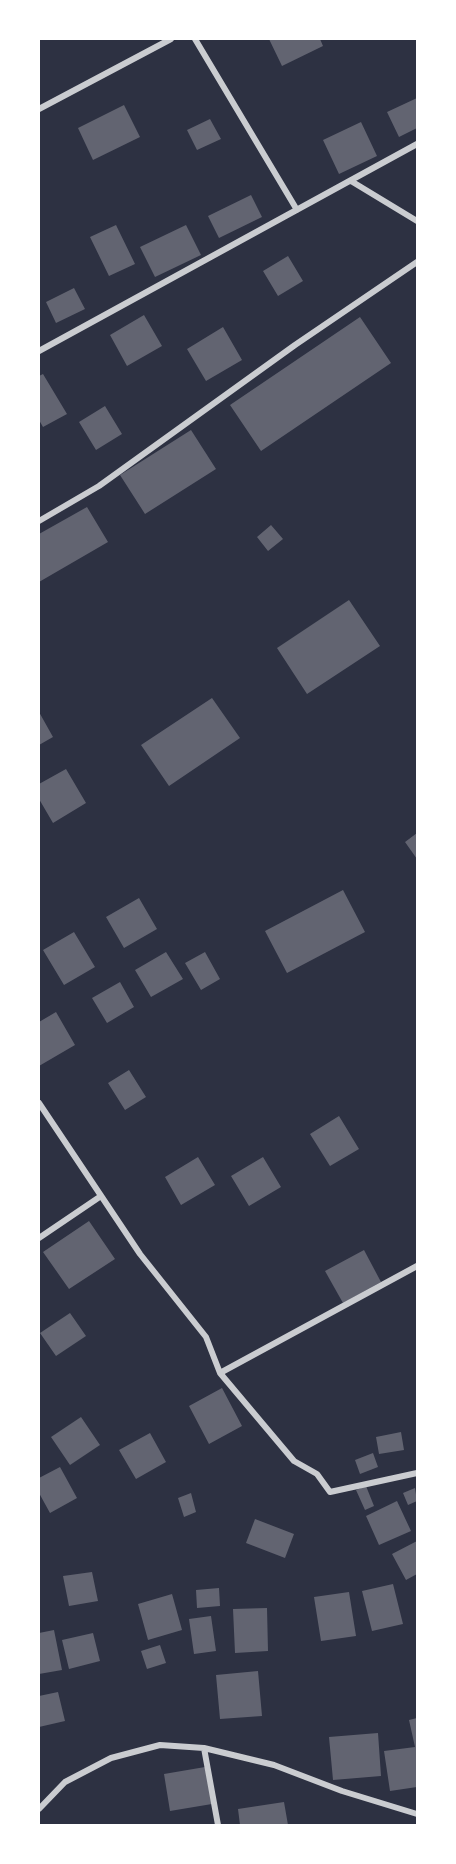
<!DOCTYPE html>
<style>
body{margin:0}
#map{position:relative;width:456px;height:1864px;overflow:hidden;background:#2d3142;font-family:Montserrat,sans-serif}
canvas{display:block}
.frame{position:absolute;inset:0;border:40px solid #fff;pointer-events:none}
</style>
<div id="map">
<canvas width="456" height="1864"></canvas>
<div class="frame"></div>
</div>
<script>
const g = document.querySelector('canvas').getContext('2d');
g.lineJoin = 'round';
function fillPath(path, color) {
  g.fillStyle = color;
  g.fill(path, 'evenodd');
}
function strokePath(path, color, width, dash) {
  g.strokeStyle = color;
  g.lineWidth = width;
  g.lineCap = dash ? 'butt' : 'round';
  g.setLineDash(dash || []);
  g.stroke(path);
}
fillPath(new Path2D(`
 M269,39h51l3,7 -41,20z
 M417,98v30l-18,9 -12,-25z
 M124,105l16,32 -47,23 -15,-32z
 M210,119l11,20 -24,11 -10,-20z
 M361,122l16,34 -38,18 -16,-34z
 M251,195l11,22 -43,21 -11,-22z
 M116,225l19,39 -26,12 -19,-39z
 M186,225l15,30 -46,22 -15,-30z
 M288,256l15,25 -25,15 -15,-25z
 M74,288l11,21 -29,14 -10,-21z
 M144,315l18,31 -35,20 -17,-31z
 M360,317l31,46 -130,88 -31,-46z
 M223,327l19,33 -36,21 -19,-32z
 M43,374l24,40 -24,13 -4,-7v-44z
 M105,406l17,28 -26,16 -17,-28z
 M191,430l25,39 -71,45 -25,-39z
 M87,507l21,35 -69,40v-48z
 M271,525l12,14 -15,12 -11,-14z
 M349,600l31,46 -73,48 -30,-46z
 M212,698l28,40 -71,48 -28,-41z
 M39,712l14,25 -14,8z
 M66,769l20,34 -33,20 -14,-24v-15z
 M417,833v26l-12,-17z
 M343,890l22,42 -78,41 -22,-42z
 M139,898l18,31 -33,19 -18,-31z
 M74,932l21,35 -31,18 -21,-35z
 M166,952l17,27 -32,18 -16,-27z
 M205,952l15,27 -19,11 -16,-27z
 M120,982l14,25 -27,16 -15,-25z
 M56,1012l19,33 -36,21v-44z
 M129,1070l17,27 -21,13 -17,-27z
 M339,1116l20,33 -29,17 -20,-32z
 M198,1157l17,28 -34,20 -16,-28z
 M263,1157l18,30 -32,19 -18,-30z
 M89,1221l26,38 -46,30 -26,-37z
 M364,1250l17,32 -38,21 -18,-32z
 M70,1313l16,23 -30,20 -16,-23z
 M222,1388l20,38 -33,18 -20,-38z
 M81,1417l19,28 -30,20 -19,-28z
 M401,1432l3,18 -25,4 -3,-17z
 M150,1433l16,29 -30,17 -17,-29z
 M373,1453l5,14 -18,7 -5,-14z
 M60,1467l17,31 -27,15 -11,-20v-15z
 M366,1486l8,20 -9,4 -9,-20z
 M415,1488l2,13 -9,4 -5,-12z
 M191,1493l5,19 -12,5 -6,-19z
 M397,1501l14,30 -32,14 -13,-29z
 M255,1519l39,15 -9,24 -39,-15z
 M417,1541v33l-11,6 -14,-26z
 M92,1572l6,29 -29,5 -6,-30z
 M393,1584l10,40 -31,7 -10,-40z
 M219,1588l1,18 -23,2 -1,-18z
 M349,1592l7,44 -35,5 -7,-44z
 M172,1594l10,36 -34,10 -10,-36z
 M267,1608l1,43 -33,2 -2,-44z
 M211,1616l5,35 -22,3 -5,-35z
 M54,1630l8,40 -23,4v-41z
 M93,1633l7,28 -31,8 -7,-29z
 M160,1645l6,18 -19,6 -6,-18z
 M258,1671l4,45 -42,3 -4,-44z
 M58,1692l7,29 -26,6v-31z
 M417,1718v69l-27,4 -6,-40 31,-4 -6,-27z
 M378,1733l3,43 -48,4 -4,-43z
 M205,1767l7,37 -42,7 -6,-37z
 M284,1802l4,23h-48l-2,-16z`), '#626471');
strokePath(new Path2D(`
 M195,39l102,171
 M39,109l132,-70
 M351,181l66,40
 M39,351l378,-207
 M39,521l60,-35 196,-141 122,-83
 M39,1103l101,151 66,83 14,36 74,88 23,13 13,18 87,-19
 M39,1238l62,-42
 M220,1373l197,-107
 M204,1748l14,77
 M39,1809l26,-27 46,-24 49,-13 44,3 70,17 68,26 75,23`), '#caccd0', 6);
</script>
